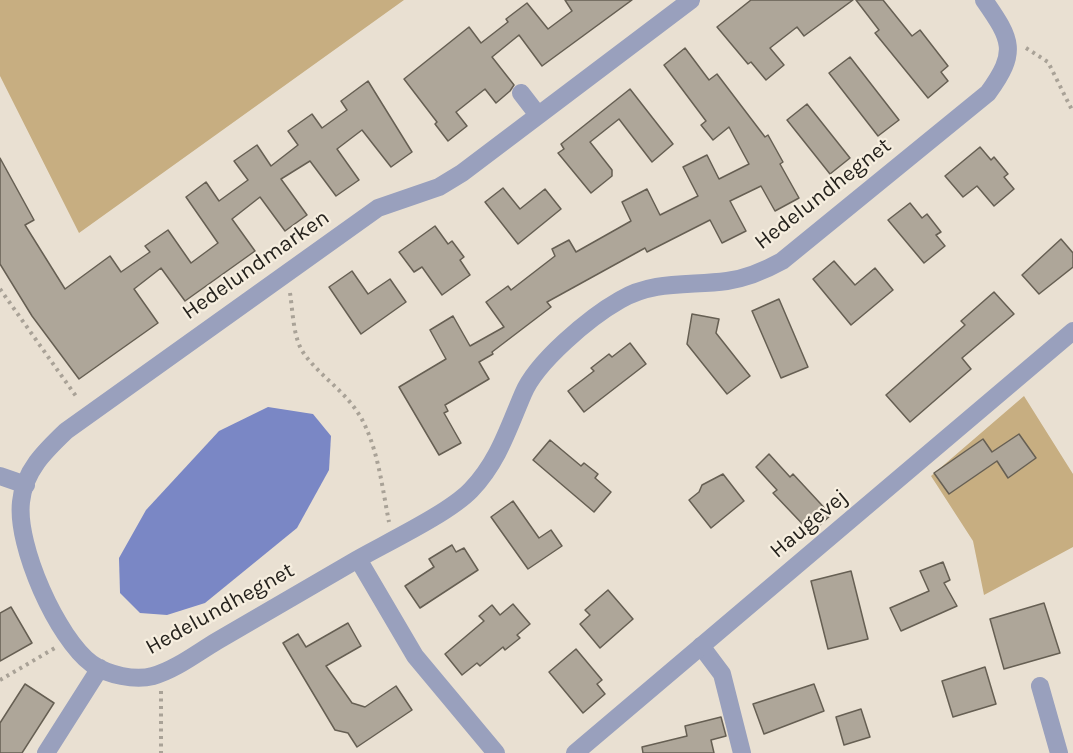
<!DOCTYPE html>
<style>
body{margin:0}
canvas{display:block;background:#e9e0d2}
</style>
<canvas width="1073" height="753"></canvas>
<script>
const g = document.querySelector('canvas').getContext('2d');
g.lineJoin = 'round';
function fillPath(path, color) {
  g.fillStyle = color;
  g.fill(path, 'evenodd');
}
function strokePath(path, color, width, dash) {
  g.strokeStyle = color;
  g.lineWidth = width;
  g.lineCap = dash ? 'butt' : 'round';
  g.setLineDash(dash || []);
  g.stroke(path);
}
function drawText(font, color, halo, rows, align = 'center') {
  g.font = font + ' Karla,sans-serif';
  g.lineWidth = 4.5;
  g.setLineDash([]);
  g.textBaseline = 'middle';
  g.strokeStyle = halo;
  g.fillStyle = color;
  for (const [text, x, y, turn = 0] of rows) {
    g.save();
    g.translate(x, y);
    g.rotate((+turn || 0) * Math.PI / 180);
    g.textAlign = isNaN(turn) ? turn : align;
    if (halo) g.strokeText(text, 0, 0);
    g.fillText(text, 0, 0);
    g.restore();
  }
}
fillPath(new Path2D(`
 M0,0h404l-325,233 -79,-157z
 M1024,396l49,78v73l-89,48 -11,-54 -42,-65z`), '#c7ae81');
fillPath(new Path2D(`
 M268,407l45,7 18,22 -2,34 -32,58 -92,75 -38,12 -27,-2 -20,-20 -1,-35 27,-48 73,-79z`), '#7a87c5');
const building = new Path2D(`
 M565,0h67l-90,66 -23,-31 -27,22 22,28 -4,6 -14,12 -11,-14 -29,23 11,14 -19,15 -13,-17 2,-2 -33,-43 65,-52 12,16 27,-21 -2,-3 21,-16 21,26 24,-18z
 M751,0h102l-49,36 -7,-9 -27,21 14,17 -18,15 -15,-18 -3,2 -31,-37z
 M856,0h27l29,36 8,-6 28,36 -7,6 7,9 -20,17 -53,-65 4,-3z
 M685,48l24,32 8,-6 48,63 3,-2 15,27 -3,2 19,34 -24,13 -14,-25 -31,15 16,30 -24,12 -12,-23 -63,32 -2,-4 -98,54 4,5 -59,45 1,2 -14,8 10,17 -44,26 3,6 -4,2 17,30 -22,12 -40,-68 47,-28 -16,-29 23,-14 17,30 34,-19 -18,-25 22,-16 3,4 44,-34 -3,-7 17,-9 7,12 55,-31 -9,-19 25,-13 13,26 38,-19 -15,-29 24,-12 12,24 30,-15 -20,-37 -16,13 -12,-15 5,-4 -42,-56z
 M850,57l49,63 -21,16 -49,-63z
 M368,81l44,71 -21,15 -29,-37 -25,19 22,31 -23,16 -26,-35 -29,18 26,36 -22,16 -25,-34 -28,22 23,32 -70,50 -24,-33 -27,21 24,34 -79,56 -47,-63 -32,-52v-106l34,62 -9,5 40,64 45,-33 11,16 29,-20 -5,-6 23,-16 23,33 27,-20 -32,-46 20,-15 13,19 29,-21 -14,-19 23,-16 14,21 27,-21 -10,-14 24,-17 10,14 25,-18 -6,-9z
 M630,89l43,55 -21,18 -33,-43 -29,23 22,28v6l-21,17 -33,-40 6,-4 -3,-5z
 M807,104l43,54 -20,16 -43,-54z
 M980,147l11,13 3,-3 14,17 -4,3 10,12 -20,17 -17,-20 -14,11 -18,-21z
 M503,188l17,21 25,-20 16,20 -43,35 -33,-42z
 M910,203l12,15 5,-4 14,18 -5,3 9,11 -21,17 -36,-43z
 M435,226l13,18 4,-3 12,16 -4,3 10,15 -28,20 -20,-28 -8,5 -15,-20z
 M1061,239l12,14v14l-34,27 -17,-19z
 M834,261l21,24 20,-17 18,22 -42,35 -38,-46z
 M352,271l16,23 22,-15 16,23 -45,32 -32,-47z
 M994,292l20,22 -52,44 9,11 -61,53 -24,-27 79,-70 -4,-4z
 M779,299l29,68 -27,11 -29,-67z
 M692,314l27,5 -3,14 34,43 -23,18 -40,-50z
 M630,343l16,21 -62,48 -16,-21 26,-20 -3,-3 18,-14 3,3z
 M1019,434l17,24 -28,20 -11,-17 -48,33 -15,-21 49,-34 9,13z
 M550,440l31,26 3,-3 14,11 -3,4 16,14 -17,20 -61,-52z
 M769,454l21,23 3,-3 38,41 -20,18 -38,-40 4,-3 -21,-23z
 M723,474l21,27 -33,27 -22,-28 10,-8 3,-7z
 M513,501l26,37 12,-8 11,16 -34,23 -37,-52z
 M452,545l4,7 8,-4 14,22 -58,38 -15,-22 29,-19 -5,-8z
 M943,562l7,18 -6,3 13,23 -56,25 -11,-23 39,-17 -9,-20z
 M851,571l17,68 -40,10 -17,-68z
 M608,590l25,29 -33,29 -20,-24 10,-9 -5,-5z
 M1044,603l16,50 -56,16 -14,-50z
 M513,604l17,20 -13,11 3,3 -15,12 -2,-3 -23,19 -3,-3 -15,12 -17,-21 39,-33 -5,-5 13,-11 8,10z
 M11,607l21,36 -32,18v-48z
 M348,623l13,23 -35,20 26,37 13,4 31,-21 16,24 -55,37 -9,-14 -13,-3 -52,-87 15,-9 8,13z
 M576,649l26,31 -5,4 8,10 -22,19 -34,-41z
 M985,667l11,37 -43,13 -11,-36z
 M25,684l29,19 -32,50h-22v-30z
 M814,684l10,27 -60,23 -11,-30z
 M861,709l9,28 -26,8 -8,-28z
 M721,717l5,19 -15,4 3,13h-71l-1,-6 45,-11 -2,-10z`);
fillPath(building, '#aea699');
strokePath(building, '#665f53', 1.5);
strokePath(new Path2D(`
 M1026,48l22,14 25,50
 M0,289l78,110
 M290,293c3,19 3,47 15,62 16,22 40,36 55,61 18,31 22,71 29,106
 M0,680l55,-32
 M161,691v62`), '#a9a297', 4, [3, 4.5]);
strokePath(new Path2D(`
 M521,93l17,22
 M0,476l26,9
 M358,559c-47,27 -94,55 -141,82 -20,12 -42,29 -64,35 -18,5 -45,-1 -61,-12 -35,-26 -76,-118 -71,-162 3,-31 24,-51 45,-71l312,-223 61,-21 23,-14 229,-173
 M701,646l21,28 20,79
 M1040,686l19,67
 M46,753l54,-85
 M496,753l-81,-97 -57,-97c30,-17 91,-46 113,-69 27,-28 37,-61 52,-96 13,-32 67,-77 97,-94 34,-20 70,-14 107,-19 21,-3 37,-10 55,-20l206,-168c30,-41 24,-53 -4,-93`), '#99a0bd', 18);
strokePath(new Path2D(`
 M575,753l498,-422`), '#99a0bd', 18);
drawText('22px', '#25221d', '#f6eedf', [
 ["Hedelundhegnet",823,194,-38],
 ["Hedelundmarken",256,265,-35],
 ["Haugevej",809,524,-40],
 ["Hedelundhegnet",220,609,-29]
]);
</script>
